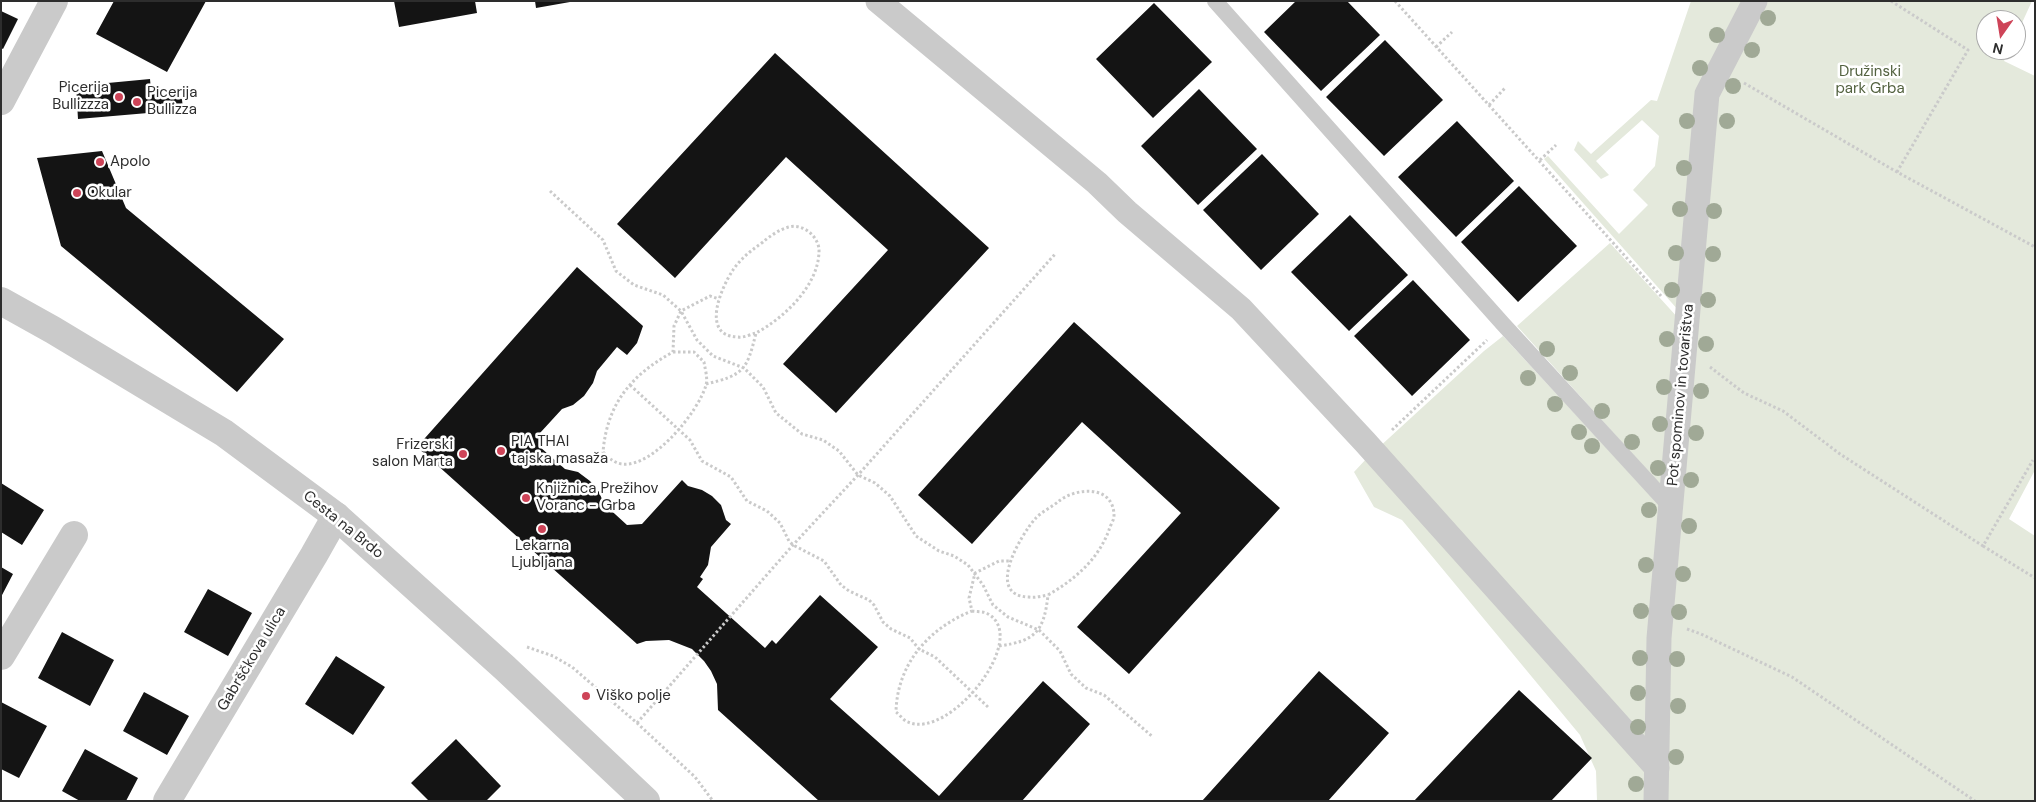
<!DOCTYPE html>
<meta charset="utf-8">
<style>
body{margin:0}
#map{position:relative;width:2036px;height:802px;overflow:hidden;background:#fff;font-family:"DM Sans",sans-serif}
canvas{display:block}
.frame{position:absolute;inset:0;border:2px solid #2d2d2d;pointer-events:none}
.north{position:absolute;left:1976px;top:10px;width:50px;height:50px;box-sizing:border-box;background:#fff;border:1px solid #ababab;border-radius:50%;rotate:193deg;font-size:14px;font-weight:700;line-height:20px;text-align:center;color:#2d2d2d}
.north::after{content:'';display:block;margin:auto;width:18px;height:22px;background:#ce4458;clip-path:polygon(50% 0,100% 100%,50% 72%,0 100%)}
</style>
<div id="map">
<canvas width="2036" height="802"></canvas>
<div class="frame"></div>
<div class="north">N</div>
</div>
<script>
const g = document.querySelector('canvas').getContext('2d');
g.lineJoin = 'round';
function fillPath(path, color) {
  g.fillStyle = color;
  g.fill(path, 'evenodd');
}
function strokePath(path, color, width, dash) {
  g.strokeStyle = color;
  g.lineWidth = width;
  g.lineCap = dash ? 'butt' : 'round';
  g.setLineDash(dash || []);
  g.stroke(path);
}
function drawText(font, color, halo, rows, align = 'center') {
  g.font = font + ' "DM Sans",sans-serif';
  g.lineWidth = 5;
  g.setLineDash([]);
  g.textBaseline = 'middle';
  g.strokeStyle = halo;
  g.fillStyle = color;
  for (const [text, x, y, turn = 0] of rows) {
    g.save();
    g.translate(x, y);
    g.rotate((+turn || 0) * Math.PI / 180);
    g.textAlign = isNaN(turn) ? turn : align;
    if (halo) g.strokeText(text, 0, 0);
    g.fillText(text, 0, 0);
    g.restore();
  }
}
fillPath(new Path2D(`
 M1691,1h53l-47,90 -18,220 -135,-152 4,-3 71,78 29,-29 -15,-15 22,-24 4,-30 -17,-16 -46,41 13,14 -8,4 -27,-29 4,-9 13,13 60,-54 6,1z
 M1765,1h267l-16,35v-16h-30v30h23l-5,11 31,15v394l-26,49 26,17v265h-369l3,-164 47,-541z
 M1610,243l69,76 -17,168 -145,-161z
 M1503,336l158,171 -14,240 -270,-298 107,-98z
 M1367,458l280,308 -1,35h-49l-1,-30 -16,-36 -178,-215 -28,-13 -20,-35z`), '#e4e9dc');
fillPath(new Path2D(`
 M114,1h92l-39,71 -71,-38z
 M394,1h81l2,12 -78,14z
 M535,1h35v1l-34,6z
 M1296,1h51l33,34 -59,56 -57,-59z
 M1154,3l58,59 -59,56 -57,-59z
 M1,11l17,8 -15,30 -2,-1z
 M1385,40l58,60 -59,56 -58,-59z
 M775,53l214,195 -153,165 -53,-49 105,-114 -102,-93 -111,121 -58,-54z
 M150,79l1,11 30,-2 2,22 -105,9 -2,-33z
 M1199,89l58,60 -59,56 -57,-59z
 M1457,121l57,60 -58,56 -58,-60z
 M102,151l24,57 158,131 -47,53 -176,-146 -24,-88z
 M1262,154l57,60 -58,56 -58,-60z
 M1519,186l58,60 -59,56 -57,-60z
 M1350,215l58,60 -59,56 -58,-59z
 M577,267l66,59 -6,17 -10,12 -10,-8 -20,24 -4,12 -9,13 -11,9 -11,4 -22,24v14l25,22 13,3 12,9 9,11 5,12 23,21 15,-1 40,-44 6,6 14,4 10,6 9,9 5,15 5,4 -20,23 -3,18 -8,12 3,2 -6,8 68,61 7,-8 4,4 44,-49 58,52 -48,52 109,97 104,-115 47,43 -68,77h-203l-101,-91 -1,-26 -6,-13 -7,-10 -12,-12 -23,-9 -23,1 -9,3 -220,-197z
 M1413,280l57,60 -58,56 -58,-60z
 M1074,322l206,186 -151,166 -52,-47 104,-114 -99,-91 -110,122 -54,-49z
 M1,483l43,27 -22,35 -21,-13z
 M1,567l12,7 -12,23z
 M208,589l44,24 -24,43 -44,-24z
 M62,632l52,28 -24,46 -52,-28z
 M336,656l49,31 -32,48 -48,-31z
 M1319,671l70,62 -61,68h-126z
 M1519,690l73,68 -41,43h-137z
 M144,692l45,24 -22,39 -44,-24z
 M1,702l46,24 -28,52 -18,-9z
 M456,739l45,47 -15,15h-57l-18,-18z
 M85,749l53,29 -12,23h-46l-18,-10z`), '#141414');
strokePath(new Path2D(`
 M1395,1l266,295
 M1891,1l77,49 -71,122
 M1436,47l16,-15
 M1744,83l153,89 138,75
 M1489,105l16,-17
 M1540,160l16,-15
 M550,191l53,49 13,31 18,14 29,10 18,16 16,29 16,16 31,12 19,19 13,26 26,21 21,6 16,11 19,24 17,8 15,13 26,40 23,15 15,5 14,9 15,20 10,20 15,12 31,13 21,21 11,23 15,14 18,7 49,42
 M673,352h21l10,10c1,7 4,16 2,23 -7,26 -53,83 -84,79 -8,-1 -13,-6 -19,-12 4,-48 28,-77 70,-100l1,-26 7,-15 29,-15 9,3
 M1710,367l34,26 39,18 57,43 143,92 50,-86
 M706,384c38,-9 41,-14 50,-51 28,-15 62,-47 63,-81 1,-14 -15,-29 -30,-25 -9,2 -19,9 -26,15 -11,8 -22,16 -30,28 -12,18 -33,66 5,67 6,1 13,-3 18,-4
 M630,385l60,55 12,21 29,16 16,24 20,10 13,12 9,18 4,4 31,16 17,24 8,6 20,9 5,5 9,17 8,7 19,9 9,11 16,8 53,50
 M1392,430l95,-90
 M1983,546l52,32
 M972,611c5,1 12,0 16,3 43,24 -39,127 -80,108 -4,-1 -8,-7 -12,-10 1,-48 33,-84 76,-101l-3,-13 6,-25 24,-12h11
 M1687,629l14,5 91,43 183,124
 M999,646c36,-5 45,-14 49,-51 26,-15 50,-35 61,-65 1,-4 5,-10 5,-14 0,-31 -37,-29 -55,-15 -7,6 -18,11 -24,18 -14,16 -51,77 -6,78 6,1 13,-1 19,-2
 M527,647l26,9 19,11 65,56 58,54 18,24
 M637,723l156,-178 65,-70 198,-222`), '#cacaca', 3, [2.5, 2.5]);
strokePath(new Path2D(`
 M1215,1l288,323 167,182`), '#cacaca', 16);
strokePath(new Path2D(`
 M878,1l219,182 30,29 114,97 124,133 292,326
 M1656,801l3,-163 48,-544 48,-93`), '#cacaca', 25);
strokePath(new Path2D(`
 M1,101l53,-100
 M1,656l73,-121
 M167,801l147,-246 22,-39`), '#cacaca', 28);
strokePath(new Path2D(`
 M1,301l52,29 171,103 112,83 169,152 141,133`), '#cacaca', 28);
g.fillStyle = '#a0a996';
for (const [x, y] of [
 [1768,18],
 [1717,35],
 [1752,50],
 [1700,68],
 [1733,86],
 [1687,121],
 [1727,121],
 [1684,168],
 [1680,209],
 [1714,211],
 [1676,253],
 [1713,254],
 [1672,290],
 [1708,300],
 [1667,339],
 [1706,344],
 [1547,349],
 [1570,373],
 [1528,378],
 [1664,387],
 [1701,391],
 [1555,404],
 [1602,411],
 [1660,424],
 [1579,432],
 [1696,433],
 [1632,442],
 [1592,446],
 [1658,468],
 [1691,480],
 [1649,510],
 [1689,526],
 [1646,565],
 [1683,574],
 [1641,611],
 [1679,612],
 [1640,658],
 [1677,659],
 [1638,693],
 [1678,706],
 [1638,727],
 [1676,757],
 [1636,784]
]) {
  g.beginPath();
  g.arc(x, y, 8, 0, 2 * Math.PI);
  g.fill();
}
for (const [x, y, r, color] of [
 [119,97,5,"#ce4458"],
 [137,102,5,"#ce4458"],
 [100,162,5,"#ce4458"],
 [77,193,5,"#ce4458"],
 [501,451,5,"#ce4458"],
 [463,454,5,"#ce4458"],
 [526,498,5,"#ce4458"],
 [542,529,5,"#ce4458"],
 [586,696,5,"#ce4458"]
]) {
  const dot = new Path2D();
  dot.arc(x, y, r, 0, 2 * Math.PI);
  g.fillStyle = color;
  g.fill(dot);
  strokePath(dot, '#fff', 2);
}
drawText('15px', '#536240', '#fff', [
 ["Družinski",1870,72],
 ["park Grba",1870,89]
]);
drawText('15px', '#2d2d2d', '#fff', [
 ["Picerija",109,88,"right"],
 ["Bullizzza",109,105,"right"],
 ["Picerija",147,93],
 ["Bullizza",147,110],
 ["Apolo",110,162],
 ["Okular",87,193],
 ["PIA THAI",511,442],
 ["tajska masaža",511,459],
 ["Frizerski",453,445,"right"],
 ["salon Marta",453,462,"right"],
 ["Knjižnica Prežihov",536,489],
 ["Voranc - Grba",536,506],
 ["Lekarna",542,546,"center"],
 ["Ljubljana",542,563,"center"],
 ["Viško polje",596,696]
], 'left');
drawText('15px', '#2d2d2d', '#fff', [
 ["Pot spominov in tovarištva",1681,395,-85],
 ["Cesta na Brdo",343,525,39],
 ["Gabrščkova ulica",252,659,-59]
]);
</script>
